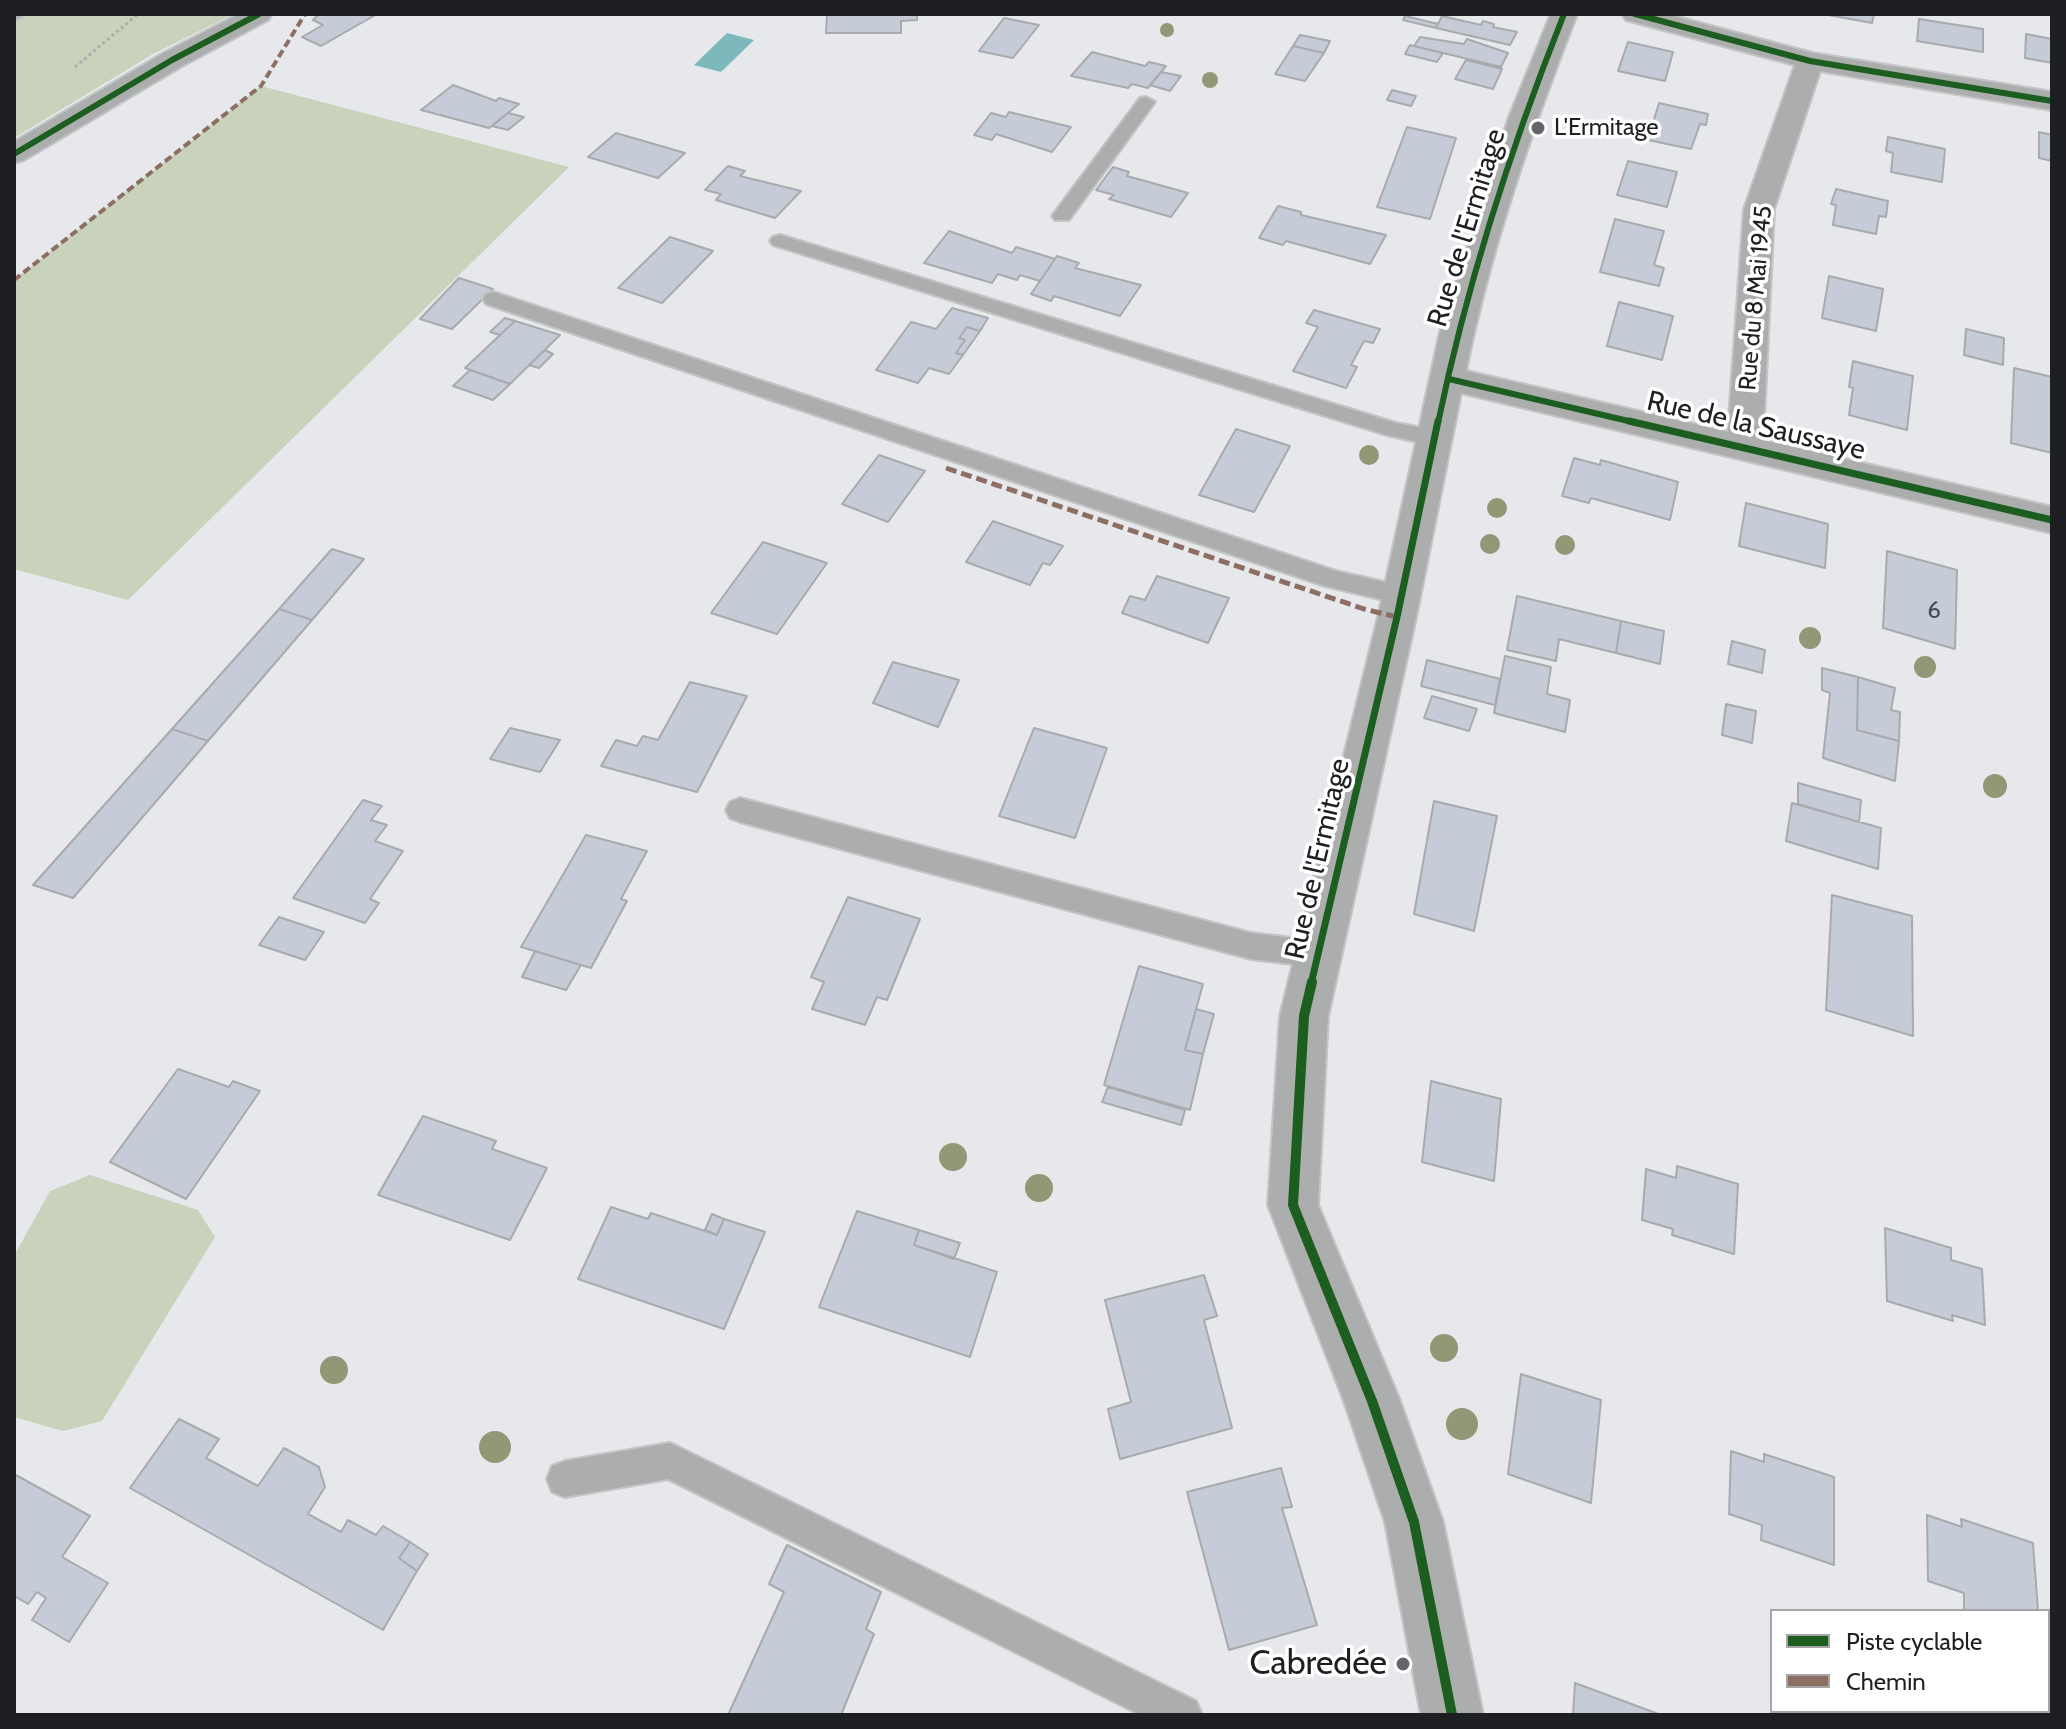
<!DOCTYPE html>
<meta charset="utf-8">
<style>
body{margin:0}
#map{position:relative;width:2066px;height:1729px;overflow:hidden;background:#e6e8eb;font-family:Cabin,sans-serif}
canvas{display:block}
.frame{position:absolute;inset:0;border:16px solid #1e1f22;pointer-events:none}
.legend{position:absolute;left:1770px;top:1609px;width:280px;height:104px;box-sizing:border-box;background:#fff;border:2px solid #a5a5a7;margin:0;padding:10px 14px;list-style:none;font-size:24px;color:#1e1f22}
.legend li{display:flex;align-items:center;gap:16px;height:40px}
.legend b{width:40px;border:2px solid #a5a5a7}
</style>
<div id="map">
<canvas width="2066" height="1729"></canvas>
<div class="frame"></div>
<ul class="legend">
<li><b style="height:10px;background:#1b5e20"></b>Piste cyclable</li>
<li><b style="height:10px;background:#8d6e63"></b>Chemin</li>
</ul>
</div>
<script>
const g = document.querySelector('canvas').getContext('2d');
g.lineJoin = 'round';
function fillPath(path, color) {
  g.fillStyle = color;
  g.fill(path, 'evenodd');
}
function strokePath(path, color, width, dash) {
  g.strokeStyle = color;
  g.lineWidth = width;
  g.lineCap = dash ? 'butt' : 'round';
  g.setLineDash(dash || []);
  g.stroke(path);
}
function drawText(font, color, halo, rows, align = 'center') {
  g.font = font + ' Cabin,sans-serif';
  g.lineWidth = 7;
  g.setLineDash([]);
  g.textBaseline = 'middle';
  g.strokeStyle = halo;
  g.fillStyle = color;
  for (const [text, x, y, turn = 0] of rows) {
    g.save();
    g.translate(x, y);
    g.rotate((+turn || 0) * Math.PI / 180);
    g.textAlign = isNaN(turn) ? turn : align;
    if (halo) g.strokeText(text, 0, 0);
    g.fillText(text, 0, 0);
    g.restore();
  }
}
fillPath(new Path2D(`
 M14,14h220l-81,40 -139,84z
 M261,86l308,81 -441,433 -114,-31v-289z
 M90,1175l108,35 17,27 -113,184 -39,10 -49,-14v-161l36,-65z`), '#c9d2ba');
fillPath(new Path2D(`
 M727,33l27,7 -33,32 -27,-7z`), '#7db8bc');
const building = new Path2D(`
 M319,14h58l-56,32 -19,-9 21,-12 -10,-5z
 M827,14h90v6l-16,1v12h-75z
 M1823,14h51l-2,9z
 M1405,16l33,8 -2,4 -33,-8z
 M1442,16l39,9 2,-4 11,3 -1,3 24,5 -7,13 -74,-17z
 M1004,18l35,7 -26,33 -34,-7z
 M1919,19l64,10v23l-66,-11z
 M2026,34l26,5v24l-27,-5z
 M1300,35l30,6 -6,12 -31,-7z
 M1420,37l44,7 3,-5 41,14 -7,14 -87,-21z
 M1628,42l45,10 -8,29 -47,-10z
 M1410,45l24,6 9,2 -6,9 -32,-8z
 M1293,46l31,7 -19,28 -30,-7z
 M1092,52l53,14 4,-4 17,4 -18,22 -16,-4 -4,4 -57,-12z
 M1466,60l36,9 -9,20 -38,-10z
 M1161,72l20,4 -11,15 -20,-6z
 M453,85l43,16 3,-3 20,6 -30,24 -68,-18z
 M1392,90l24,6 -5,10 -24,-6z
 M1659,103l49,11 -2,11 -6,-1 -9,25 -43,-9z
 M1009,112l62,15 -19,25 -56,-18 -4,6 -18,-5 17,-22 15,4z
 M508,113l16,4 -16,13 -16,-4z
 M1407,127l49,11 -26,81 -53,-12z
 M2039,132l13,3v26l-13,-3z
 M616,133l69,20 -27,25 -70,-21z
 M1888,137l57,12 -3,33 -51,-10 2,-19 -7,-2z
 M1628,161l49,11 -10,35 -50,-12z
 M728,166l17,5 -5,5 61,15 -26,27 -59,-18 5,-6 -16,-4z
 M1113,167l16,5 -2,4 61,17 -17,24 -62,-18 5,-4 -18,-5z
 M1836,189l52,12 -2,16 -7,-1 -3,18 -43,-9 3,-20 -5,-1z
 M1278,206l23,6v3l85,20 -16,29 -84,-23 -3,4 -24,-7z
 M1615,219l49,12 -10,34 10,3 -5,18 -59,-14z
 M949,231l63,22 4,-6 39,12 -15,22 -20,-6 -3,5 -19,-6 -6,9 -68,-20z
 M670,237l43,14 -51,52 -44,-15z
 M1057,256l22,7 -4,5 66,17 -21,31 -66,-20 -3,5 -20,-7z
 M1829,276l54,13 -7,42 -54,-13z
 M459,278l34,11 -41,40 -32,-10z
 M1619,302l54,14 -11,44 -55,-14z
 M952,308l36,10 -8,13 -13,-4 -8,11 6,2 -9,13 7,2 -14,19 -20,-6 -11,15 -42,-13 35,-48 25,7z
 M1314,310l66,19 -7,14 -9,-2 -13,24 6,2 -11,21 -53,-17 25,-44 -12,-4z
 M505,318l10,3 -15,14 -10,-3z
 M515,321l45,14 -50,49 -45,-16z
 M967,327l13,4 -17,24 -7,-2 9,-13 -6,-2z
 M1966,329l38,9 -1,27 -39,-10z
 M545,350l8,4 -14,14 -10,-3z
 M1853,361l60,15 -6,54 -58,-15 4,-27 -4,-1z
 M2014,368l38,9v76l-41,-10z
 M470,370l40,14 -17,16 -40,-14z
 M1236,429l54,17 -36,66 -55,-17z
 M879,455l46,16 -37,51 -46,-18z
 M1574,458l26,7 1,-5 77,22 -8,38 -79,-22 -2,5 -27,-7z
 M1746,503l82,21 -3,44 -86,-22z
 M993,521l70,25 -13,19 -7,-2 -13,22 -64,-23z
 M763,542l64,21 -50,71 -66,-21z
 M332,549l32,10 -52,61 -33,-11z
 M1887,551l70,19 -2,79 -72,-21z
 M1157,576l72,22 -21,45 -86,-30 8,-17 15,4z
 M1517,596l104,25 -5,32 -57,-14 -3,22 -49,-11z
 M279,609l33,11 -104,121 -36,-12z
 M1621,621l43,10 -4,33 -44,-11z
 M1732,641l33,9 -3,23 -34,-9z
 M1505,656l46,11 -4,27 23,6 -5,32 -71,-19z
 M1427,660l73,19 -5,26 -74,-19z
 M893,662l66,18 -21,47 -65,-24z
 M1822,668l36,9 -1,53 42,11 -4,40 -72,-23 7,-65 -8,-3z
 M1858,677l37,11 -4,22 9,2 -1,29 -42,-11z
 M690,682l57,14 -50,96 -96,-26 15,-26 21,6 6,-10 15,4z
 M1432,696l45,13 -8,22 -45,-13z
 M1726,704l30,7 -4,32 -30,-8z
 M510,728l50,12 -20,32 -50,-13z
 M1034,728l73,20 -32,90 -76,-22z
 M172,729l36,12 -135,157 -40,-13z
 M1798,783l63,17 -2,22 -61,-18z
 M363,800l19,6 -11,14 16,5 -12,16 28,10 -33,48 9,4 -14,20 -72,-25z
 M1434,801l63,15 -23,115 -60,-17z
 M1792,803l89,25 -3,41 -92,-28z
 M586,835l61,16 -26,48 6,2 -36,67 -70,-21z
 M1832,895l80,21 1,120 -87,-26z
 M848,897l72,22 -33,81 -10,-3 -12,28 -53,-16 12,-27 -13,-5z
 M279,917l45,15 -19,28 -46,-15z
 M535,951l46,14 -15,25 -44,-13z
 M1139,966l64,18 -18,66 18,4 -13,56 -86,-25z
 M1196,1009l18,5 -11,40 -18,-4z
 M178,1069l51,18 4,-6 27,10 -74,108 -76,-37z
 M1431,1081l70,18 -7,82 -72,-19z
 M1108,1087l77,23 -4,15 -79,-23z
 M423,1116l73,25 -4,8 55,19 -37,72 -132,-45z
 M1677,1166l61,18 -4,70 -62,-19 1,-6 -31,-9 4,-51 30,9z
 M611,1207l37,12 3,-6 66,22 7,-16 41,13 -41,97 -146,-50z
 M857,1211l62,19 -5,15 83,27 -27,85 -151,-50z
 M712,1214l12,5 -7,16 -12,-5z
 M1885,1228l66,20v12l31,9 3,56 -33,-10 1,6 -66,-20z
 M919,1230l41,13 -6,16 -40,-14z
 M1204,1275l13,41 -13,4 28,108 -112,31 -12,-50 23,-7 -26,-102z
 M1521,1374l80,26 -10,103 -83,-29z
 M179,1419l40,20 -13,19 52,28 26,-38 35,19 6,20 -17,27 33,18 7,-12 28,15 7,-9 27,16 -11,16 18,13 -34,59 -253,-142z
 M1731,1451l33,11v-8l70,23v88l-73,-25 1,-15 -33,-11z
 M1281,1468l11,39 -10,1 35,117 -88,25 -42,-158z
 M14,1474l76,42 -28,41 46,26 -39,59 -37,-22 14,-22 -9,-6 -9,12 -14,-8z
 M1927,1515l35,12 -1,-8 72,24 5,68h-68l-6,-2v-16l-36,-12z
 M410,1542l18,12 -11,17 -18,-13z
 M787,1545l94,47 -15,37 8,5 -33,81h-113l56,-123 -15,-8z
 M1575,1683l86,32h-88z`);
fillPath(building, '#c5ccd7');
strokePath(building, '#a8aaad', 2);
const service = new Path2D(`
 M14,14h12l-12,7z
 M1146,97l9,5 -86,118h-14l-3,-4 3,-4 85,-114z
 M780,235l616,188 47,9 3,6 -3,6 -8,2 -48,-11 -614,-190 -3,-4 3,-4z
 M493,292l843,279 74,17 3,7 -3,7 -9,2 -76,-18 -839,-282 -3,-5 3,-5z
 M740,798l511,135 67,8 10,4 5,9 -5,9 -10,4 -67,-8 -511,-137 -10,-4 -4,-8 4,-8z
 M670,1443l526,258 6,14h-61l-473,-236 -103,18 -13,-5 -5,-13 5,-13 13,-5z`);
const minor = new Path2D(`
 M1551,14h26c-45,116 -87,236 -111,357l262,61 16,-223 51,-144 -169,-45 -4,-6h44l146,39 240,39v18l-232,-39 -46,138 -11,231 289,67v26l-591,-140 -45,224 -88,399 -10,189 82,196 43,121 40,193h-62l-36,-193 -41,-121 -76,-196 12,-189 98,-399 62,-285 69,-215z`);
const tertiary = new Path2D(`
 M239,14h33l-4,6 -86,46 -158,94 -10,3v-21l148,-88z`);
strokePath(service, '#c3c4c6', 4);
strokePath(minor, '#c3c4c6', 4);
strokePath(tertiary, '#c3c4c6', 4);
strokePath(new Path2D(`
 M75,67l63,-53`), '#adaeaf', 3, [3, 3]);
fillPath(service, '#acadad');
fillPath(minor, '#acadad');
fillPath(tertiary, '#acadad');
strokePath(new Path2D(`
 M14,280l247,-194 44,-72`), '#8d6e63', 4, [8, 4]);
strokePath(new Path2D(`
 M946,468l418,141 33,8`), '#8d6e63', 5, [11, 5]);
strokePath(new Path2D(`
 M1635,14l175,47 242,40
 M14,154l158,-94 87,-46
 M1449,379l188,44
 M1438,423c29,-140 73,-276 126,-409`), '#1b5e20', 6);
strokePath(new Path2D(`
 M1629,421l423,99
 M1311,984l86,-367 41,-196`), '#1b5e20', 7);
strokePath(new Path2D(`
 M1312,982l-8,34 -11,189 79,196 42,121 38,193`), '#1b5e20', 10);
g.fillStyle = '#909876';
for (const [x, y, r] of [
 [1167,30,7],
 [1210,80,8],
 [1369,455,10],
 [1497,508,10],
 [1490,544,10],
 [1565,545,10],
 [1810,638,11],
 [1925,667,11],
 [1995,786,12],
 [953,1157,14],
 [1039,1188,14],
 [1444,1348,14],
 [334,1370,14],
 [1462,1424,16],
 [495,1447,16]
]) {
  g.beginPath();
  g.arc(x, y, r, 0, 2 * Math.PI);
  g.fill();
}
for (const [x, y, r, color] of [
 [1538,128,8,"#646568"],
 [1403,1664,8,"#646568"]
]) {
  const dot = new Path2D();
  dot.arc(x, y, r, 0, 2 * Math.PI);
  g.fillStyle = color;
  g.fill(dot);
  strokePath(dot, '#fff', 3);
}
drawText('24px', '#1e1f22', '#fff', [
 ["L'Ermitage",1554,128]
], 'left');
drawText('24px', '#1e1f22', '#fff', [
 ["Rue du 8 Mai 1945",1756,298,-85]
]);
drawText('24px', '#484a4f', null, [
 ["6",1934,611]
]);
drawText('28px', '#1e1f22', '#fff', [
 ["Rue de l'Ermitage",1467,228,-73],
 ["Rue de la Saussaye",1756,426,13],
 ["Rue de l'Ermitage",1318,859,-77]
]);
drawText('34px', '#1e1f22', '#fff', [
 ["Cabredée",1387,1664]
], 'right');
</script>
